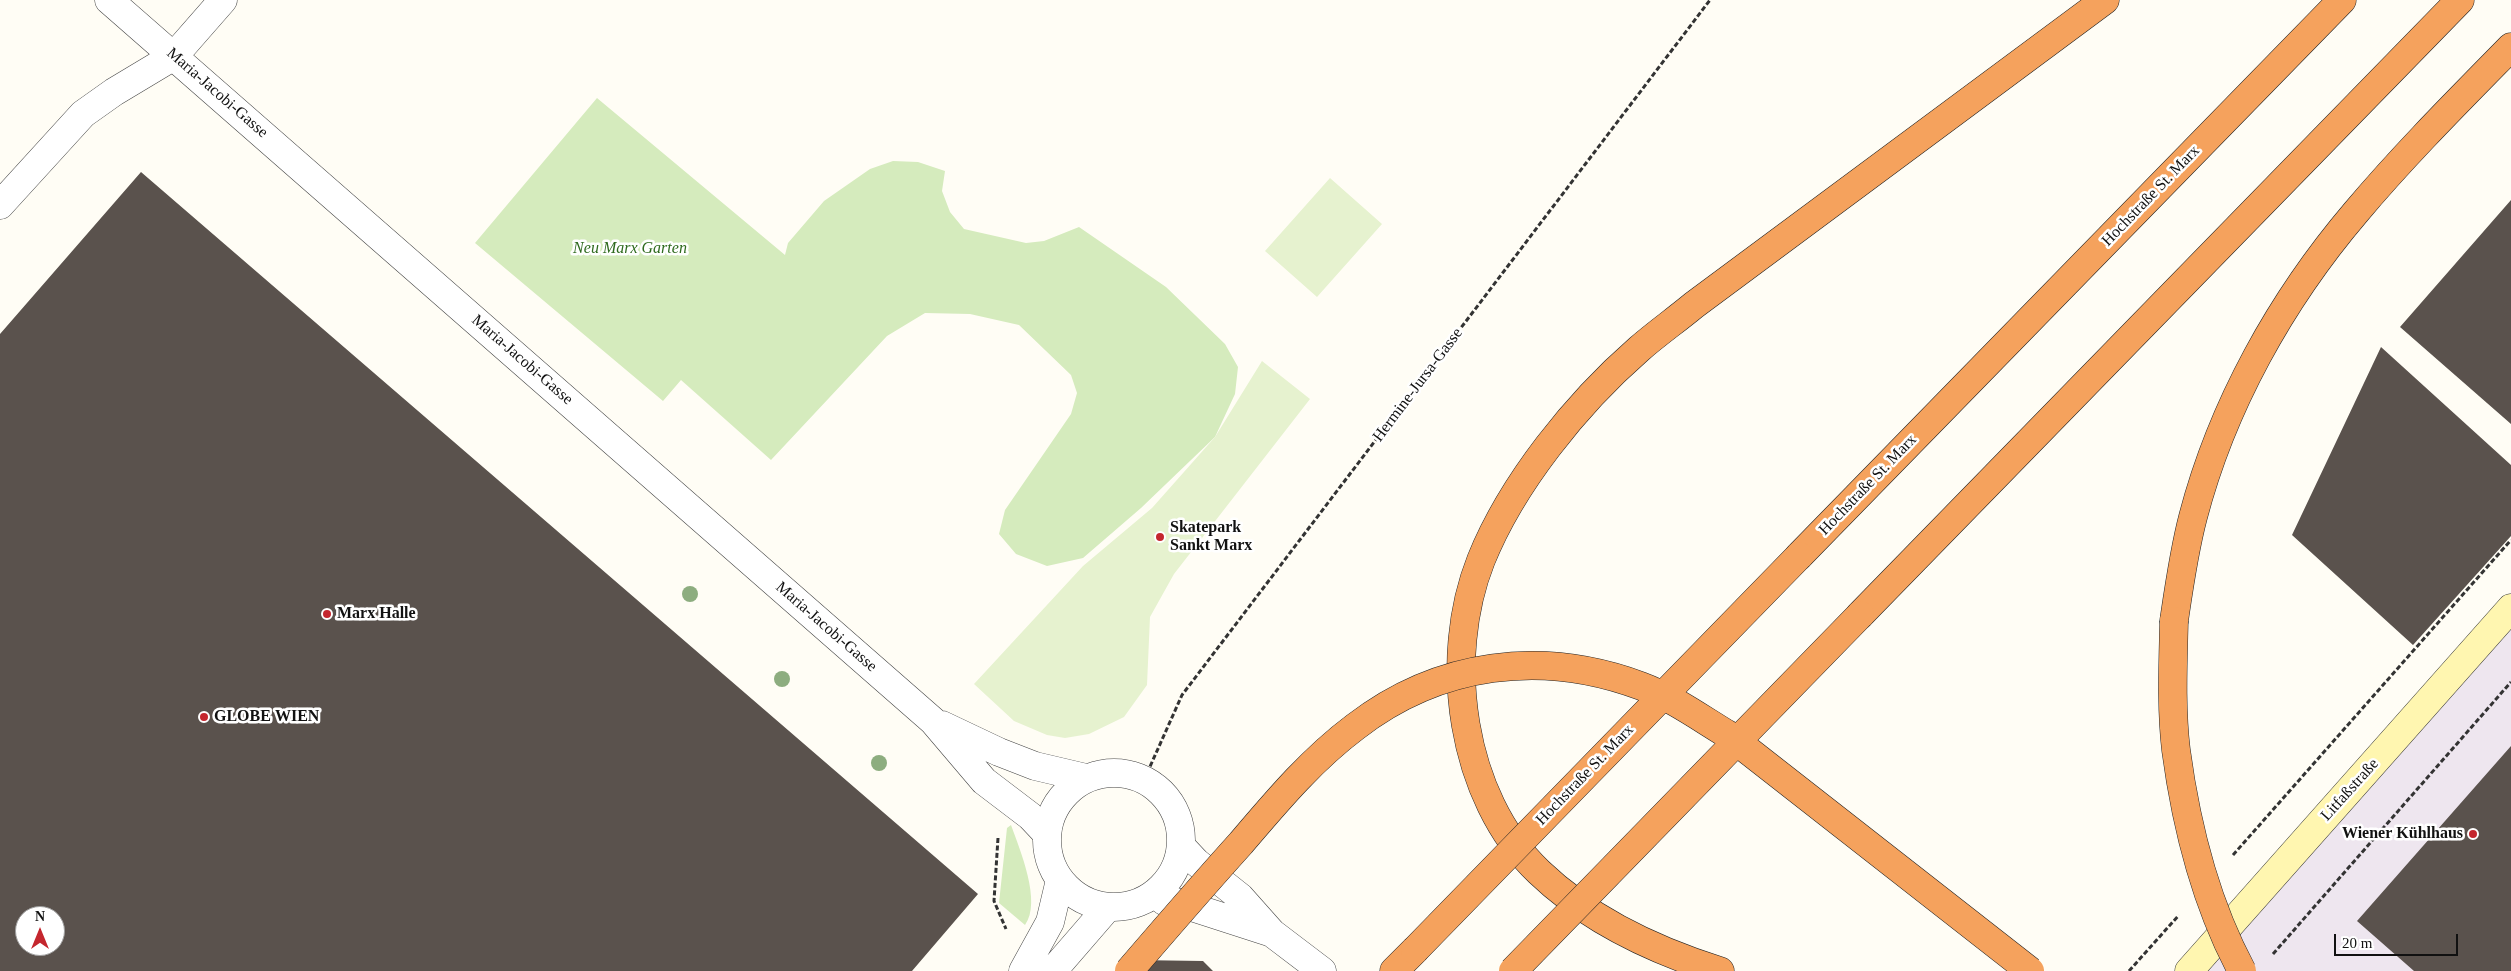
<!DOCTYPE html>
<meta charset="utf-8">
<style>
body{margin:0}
#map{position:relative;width:2511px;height:971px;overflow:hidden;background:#fffdf5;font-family:Georgia,serif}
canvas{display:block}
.north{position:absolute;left:15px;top:906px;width:50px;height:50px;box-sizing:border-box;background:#fff;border:1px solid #a0a0a0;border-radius:50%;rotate:0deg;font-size:14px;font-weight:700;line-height:20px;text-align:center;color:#111}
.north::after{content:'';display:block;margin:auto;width:18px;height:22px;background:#c4262e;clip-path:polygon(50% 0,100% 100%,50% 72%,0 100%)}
.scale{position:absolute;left:2334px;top:934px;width:124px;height:22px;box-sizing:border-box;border:2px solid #111;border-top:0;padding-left:6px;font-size:15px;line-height:18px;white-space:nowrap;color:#111;-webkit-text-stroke:4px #fff;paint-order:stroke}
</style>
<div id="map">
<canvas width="2511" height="971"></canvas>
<div class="north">N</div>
<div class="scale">20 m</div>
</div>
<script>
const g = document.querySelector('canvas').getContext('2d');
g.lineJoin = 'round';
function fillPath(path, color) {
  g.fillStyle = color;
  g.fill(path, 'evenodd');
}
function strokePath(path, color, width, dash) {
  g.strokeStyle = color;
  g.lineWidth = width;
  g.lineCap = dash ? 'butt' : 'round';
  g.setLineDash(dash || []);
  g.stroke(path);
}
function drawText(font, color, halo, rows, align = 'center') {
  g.font = font + ' Georgia,serif';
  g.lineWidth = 5;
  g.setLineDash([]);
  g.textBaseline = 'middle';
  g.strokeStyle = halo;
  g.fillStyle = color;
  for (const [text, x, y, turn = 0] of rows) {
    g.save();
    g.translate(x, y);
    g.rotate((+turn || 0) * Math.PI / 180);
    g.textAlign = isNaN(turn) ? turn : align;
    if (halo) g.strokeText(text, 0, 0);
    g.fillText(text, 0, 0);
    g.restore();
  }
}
fillPath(new Path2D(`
 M2511,608v363h-322z`), '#eee6ef');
fillPath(new Path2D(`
 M597,98l188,157 3,-12 36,-42 46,-32 23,-8 25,1 27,9 -3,20 8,21 14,17 62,14 18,-2 35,-14 87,60 59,57 13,23 -3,27 -20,43 -74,71 -58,50 -36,8 -31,-12 -17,-20 6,-24 66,-96 6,-21 -6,-18 -52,-50 -49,-11 -45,-1 -38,23 -116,124 -90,-80 -18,21 -188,-158z
 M1011,825c9,25 31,77 14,100l-26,-22 8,-75z`), '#d5ebbd');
fillPath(new Path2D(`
 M1330,178l52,46 -65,73 -52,-46z
 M1262,361l48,38 -136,175 -24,43 -3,68 -23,32 -35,17 -24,4 -18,-3 -33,-14 -40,-37 109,-118 69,-58 63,-71z`), '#e6f2cf');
fillPath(new Path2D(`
 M141,172l837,722 -66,77h-912v-637zM25,916h30v30h-30z
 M2511,200v224l-111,-97z
 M2381,347l130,118v71l-98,109 -121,-110z
 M2511,746v225h-97l-57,-50z
 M1135,960l68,1 10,10h-87z`), '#5a524d');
const street = new Path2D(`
 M109,0l824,721 51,60 46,35 17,18
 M0,205l83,-91 31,-22 60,-36 49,-56
 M942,725l57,27 36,14 51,12
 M1047 840a67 67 0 1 1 134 0a67 67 0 1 1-134 0Z
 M1181,846l15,16 44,35 32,36 50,38
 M1164,901h9l99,32
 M1023,971l27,-49 10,-42
 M1050,971l7,-5 51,-59`);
const secondary = new Path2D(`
 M2189,971l322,-363`);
const highway = new Path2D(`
 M1799,556l543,-556
 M1860,615l600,-615
 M2174,621c5,-34 10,-70 19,-104 29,-111 88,-217 163,-305 48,-57 102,-111 155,-165
 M1394,971l21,-21
 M1720,971c-64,-20 -132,-52 -181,-99 -79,-75 -97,-214 -58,-312 31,-77 96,-157 158,-211 17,-15 37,-29 55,-44l411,-305`);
strokePath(street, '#444', 29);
strokePath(secondary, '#333', 29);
strokePath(highway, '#222', 29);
strokePath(new Path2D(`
 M1144,780l38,-85 528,-695
 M998,838l-4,63 12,28
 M2233,855l278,-315
 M2273,954l238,-272
 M2129,971l50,-56`), '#333', 3, [5, 2.5]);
strokePath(street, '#fff', 28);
strokePath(secondary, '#fff6b0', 28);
strokePath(highway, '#f5a25d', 28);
const highwayBridge = new Path2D(`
 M2174,621c-1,43 -3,87 2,129 10,75 30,154 66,221
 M1415,950l384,-394
 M1129,971c37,-43 74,-86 112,-128 35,-41 70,-83 114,-116 84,-65 187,-78 286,-41 30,11 58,31 86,48l303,237
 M1513,971l347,-356`);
strokePath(highwayBridge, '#222', 29, []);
strokePath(highwayBridge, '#f5a25d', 28);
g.fillStyle = '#8dad7f';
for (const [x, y] of [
 [690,594],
 [782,679],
 [879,763]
]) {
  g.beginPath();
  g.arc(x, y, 8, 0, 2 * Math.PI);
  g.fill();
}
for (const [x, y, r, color] of [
 [1160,537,5,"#c4262e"],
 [327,614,5,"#c4262e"],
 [204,717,5,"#c4262e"],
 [2473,834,5,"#c4262e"]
]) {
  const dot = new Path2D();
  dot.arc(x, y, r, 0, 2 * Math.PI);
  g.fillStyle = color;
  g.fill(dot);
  strokePath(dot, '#fff', 2);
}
drawText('16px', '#111', '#fff', [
 ["Maria-Jacobi-Gasse",217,93,41],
 ["Hochstraße St. Marx",2151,196,-46],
 ["Maria-Jacobi-Gasse",522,360,41],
 ["Hermine-Jursa-Gasse",1418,385,-53],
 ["Hochstraße St. Marx",1868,485,-46],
 ["Maria-Jacobi-Gasse",826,627,41],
 ["Hochstraße St. Marx",1585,775,-46],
 ["Litfaßstraße",2350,790,-48]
]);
drawText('italic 16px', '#2f6b1f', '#fff', [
 ["Neu Marx Garten",630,249]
]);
drawText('bold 16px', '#111', '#fff', [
 ["Skatepark",1170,528],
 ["Sankt Marx",1170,546],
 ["Marx Halle",337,614],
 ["GLOBE WIEN",214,717],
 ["Wiener Kühlhaus",2463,834,"right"]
], 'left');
</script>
